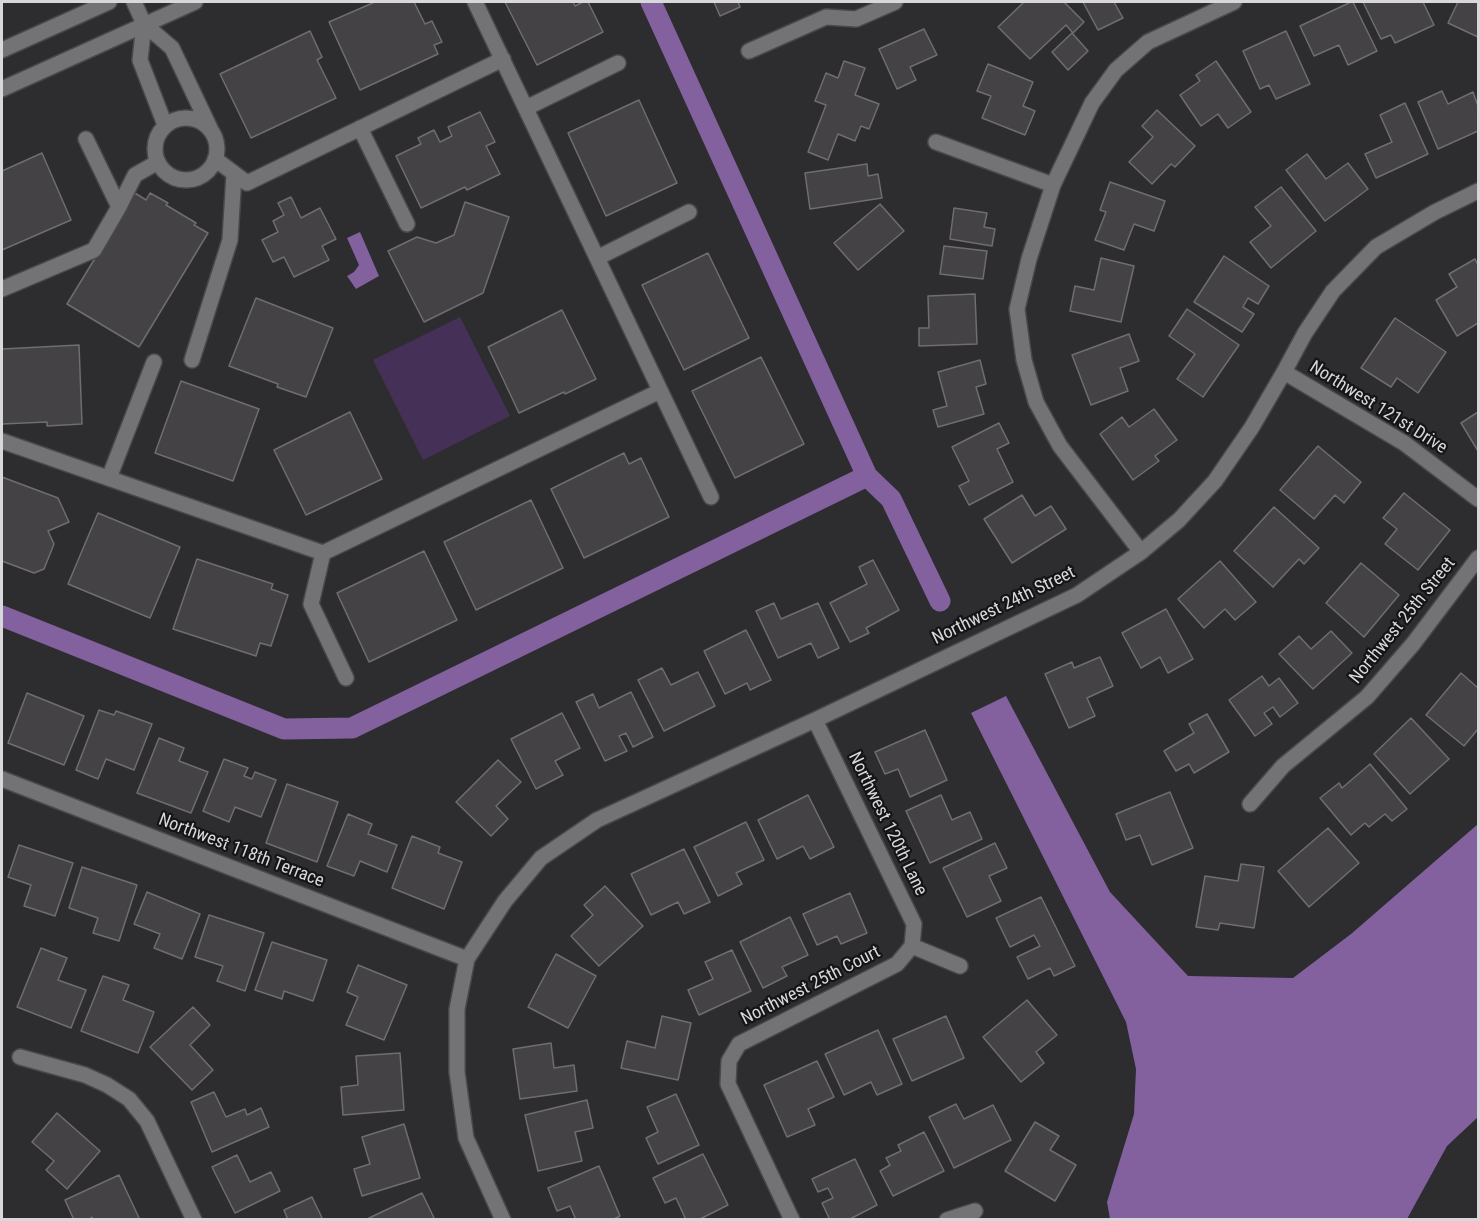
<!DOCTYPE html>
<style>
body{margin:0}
#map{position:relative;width:1480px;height:1221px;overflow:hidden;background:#2d2c2f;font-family:"Roboto Condensed",sans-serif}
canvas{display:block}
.frame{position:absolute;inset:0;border:3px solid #d8d7d9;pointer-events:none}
</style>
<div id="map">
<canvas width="1480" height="1221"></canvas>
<div class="frame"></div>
</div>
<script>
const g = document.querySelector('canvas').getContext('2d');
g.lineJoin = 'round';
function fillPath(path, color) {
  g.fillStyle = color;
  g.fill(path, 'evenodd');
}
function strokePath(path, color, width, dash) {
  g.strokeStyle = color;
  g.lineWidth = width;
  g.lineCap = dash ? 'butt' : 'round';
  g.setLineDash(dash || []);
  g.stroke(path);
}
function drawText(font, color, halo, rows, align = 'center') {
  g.font = font + ' "Roboto Condensed",sans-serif';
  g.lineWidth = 4.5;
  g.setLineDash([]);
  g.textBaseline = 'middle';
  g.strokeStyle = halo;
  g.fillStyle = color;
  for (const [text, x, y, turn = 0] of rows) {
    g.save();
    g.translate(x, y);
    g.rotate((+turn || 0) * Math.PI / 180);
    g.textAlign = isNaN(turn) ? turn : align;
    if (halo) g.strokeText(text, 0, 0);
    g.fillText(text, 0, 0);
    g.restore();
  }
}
fillPath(new Path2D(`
 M460,317l50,99 -87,44 -50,-100z`), '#453057');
fillPath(new Path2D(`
 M360,232l19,44 -23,13 -9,-13 7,-4 5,-7 -12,-27z
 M1006,696l104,196 78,84 105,2 58,-44 127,-110v293l-31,29 -40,73h-297l-3,-17 27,-88 2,-45 -10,-47 -155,-309z`), '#82619e');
strokePath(new Path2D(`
 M867,476l24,23 49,102
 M2,616l282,113 68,-1 515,-252 -216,-474`), '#82619e', 21);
const building = new Path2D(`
 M375,2h39l11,22 7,-3 10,21 -8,3 4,9 -78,36 -31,-68z
 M505,2h68l2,4 8,-4h5l15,30 -66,33z
 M714,2h24l2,5 -20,9z
 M1024,2h40l20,20 -11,11 -7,-8 -36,34 -32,-32z
 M1083,2h31l9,16 -25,12z
 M1351,2h2l24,49 -29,14 -9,-20 -25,11 -14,-30z
 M1363,2h60l11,23 -39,18 -4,-8 -10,4z
 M1458,2h20v35l-30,-14z
 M924,29l13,26 -27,12 6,13 -19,9 -18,-40z
 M310,31l12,26 -5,3 19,38 -85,40 -31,-64z
 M1286,31l24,53 -34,15 -7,-14 -9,4 -17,-38z
 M1072,33l16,18 -20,19 -16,-18z
 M844,61l21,7 -10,27 24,9 -10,25 -8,-3 -6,15 -17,-7 -10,26 -20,-8 18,-47 -11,-4 11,-28 12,5z
 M1216,61l35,51 -23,16 -10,-14 -17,12 -21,-31 20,-14 -4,-6z
 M988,64l45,18 -10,24 12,5 -10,24 -43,-17 9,-22 -14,-5z
 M1442,91l6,13 25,-12 5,14v25l-40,18 -20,-47z
 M639,100l38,83 -71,33 -38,-83z
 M1405,103l23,51 -52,24 -11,-24 27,-12 -12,-27z
 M1157,110l38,36 -20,21 -4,-3 -19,20 -23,-22 24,-25 -11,-11z
 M480,112l15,30 -9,4 14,28 -33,16 -2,-3 -44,21 -25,-52 25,-12 -3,-6 16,-8 6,12 12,-6 -4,-9z
 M42,153l29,67 -69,30v-79z
 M1307,154l19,25 22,-16 20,26 -43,32 -39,-51z
 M867,164l1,12 10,-2 4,24 -72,11 -5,-36z
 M1110,182l55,19 -11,30 -20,-7 -10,26 -29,-10 11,-28 -6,-2z
 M1281,187l35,44 -45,37 -21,-26 21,-16 -16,-19z
 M135,193l11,7 4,-7 18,10 -2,2 30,18 -2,2 14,8 -69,114 -72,-43z
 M291,197l10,21 19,-10 16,31 -14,7 7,14 -35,17 -10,-20 -11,5 -11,-22 16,-8 -5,-11 11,-6 -6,-12z
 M465,202l44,15 -26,76 -59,29 -36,-71 29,-14 19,6 18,-8z
 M880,204l24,27 -46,39 -24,-27z
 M954,208l33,5 -3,14 11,2 -3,17 -42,-7z
 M944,246l43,5 -4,28 -43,-5z
 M708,253l41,85 -65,32 -42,-85z
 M1224,256l45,30 -11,18 -10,-6 -5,9 11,7 -12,18 -48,-30z
 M1101,258l33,8 -13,56 -51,-11 5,-25 19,4z
 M1475,259l3,6v58l-21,13 -21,-36 21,-13 -8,-13z
 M975,294l2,50 -58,2v-18h10l-1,-32z
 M256,298l77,30 -27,69 -29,-10 1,-3 -49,-18z
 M1187,309l52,36 -36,52 -26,-18 18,-25 -26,-18z
 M562,310l34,69 -31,15 -1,-2 -45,21 -31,-66z
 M1395,318l51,34 -28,41 -21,-15 -6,9 -30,-19z
 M1129,334l10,27 -19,7 8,23 -37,14 -19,-50z
 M79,345l3,79 -35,2v-4l-45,2v-75z
 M761,357l43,87 -69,34 -43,-87z
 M980,360l6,24 -10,3 8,27 -46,13 -5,-17 14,-4 -9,-34z
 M181,381l78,28 -26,72 -78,-28z
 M1154,409l23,31 -22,16 4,5 -26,19 -33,-46 22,-17 7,10z
 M350,412l32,67 -76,36 -32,-65z
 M1478,412v39l-17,-28z
 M999,423l10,20 -12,6 16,33 -44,23 -10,-19 10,-5 -17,-34z
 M1318,446l43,36 -17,21 -9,-8 -21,24 -34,-29z
 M624,453l5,11 12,-6 28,59 -85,41 -33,-69z
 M2,477l56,21 11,24 -21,9 6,13 -10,25 -10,4 -32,-12z
 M1404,493l46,37 -32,40 -33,-26 12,-15 -14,-11z
 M1022,495l13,21 16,-10 15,23 -54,34 -28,-44z
 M531,500l32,68 -87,42 -32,-68z
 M1274,507l45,41 -15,16 -5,-5 -26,28 -39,-36z
 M98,513l82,34 -30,71 -82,-34z
 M424,551l33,69 -88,42 -32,-69z
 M197,559l76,25 -2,5 17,6 -17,51 -11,-3 -4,13 -83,-27z
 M873,560l26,50 -33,18 3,5 -19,9 -20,-39 37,-19 -8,-17z
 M1220,561l36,41 -21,18 -10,-11 -21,19 -26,-29z
 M1361,563l38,32 -35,42 -38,-34z
 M774,603l7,16 37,-16 21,45 -21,10 -7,-15 -33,15 -22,-47z
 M1166,609l27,50 -25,14 -8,-16 -19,11 -19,-35z
 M746,630l25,50 -21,10 -3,-7 -22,11 -21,-43z
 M1331,631l21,22 -39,36 -34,-35 20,-18 12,13z
 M1100,657l13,29 -26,12 8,18 -26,12 -24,-54 27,-12 2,6z
 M662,668l9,17 27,-13 17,34 -51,25 -26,-51z
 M1461,673l17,15v41l-14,17 -38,-31z
 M1262,676l7,10 10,-8 19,25 -18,14 -7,-10 -9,6 8,11 -17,12 -26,-36z
 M631,692l22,45 -20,10 -7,-14 -7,3 8,15 -22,10 -29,-59 17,-8 6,14z
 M27,693l57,23 -20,49 -56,-22z
 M99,710l15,5 2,-4 36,13 -18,46 -28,-11 -8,20 -22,-9z
 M562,713l18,35 -25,13 8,14 -27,14 -25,-50z
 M1207,714l22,38 -35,21 -5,-9 -13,7 -12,-20 30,-18 -5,-9z
 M1411,718l38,41 -39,35 -36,-40z
 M925,730l22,50 -37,17 -12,-28 -13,5 -10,-22z
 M159,738l25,10 -5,13 29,11 -17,41 -54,-20z
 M224,759l24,9 -4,8 8,3 3,-7 21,8 -15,37 -26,-10 -6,15 -26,-11z
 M498,760l23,22 -25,24 12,13 -17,17 -35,-34z
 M1370,764l37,45 -15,12 -7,-7 -16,13 -4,-4 -14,12 -31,-37 19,-15 3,5z
 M287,784l51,18 -21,60 -51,-19z
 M1170,792l23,56 -41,17 -12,-30 -14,5 -10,-26z
 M808,795l26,52 -24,12 -7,-13 -26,13 -19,-39z
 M941,795l11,25 18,-8 12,27 -52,24 -24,-52z
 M348,814l24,10 -4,10 29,11 -10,27 -27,-11 -6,15 -27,-10z
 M746,822l18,38 -28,13 6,11 -24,12 -24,-49z
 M1328,828l31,35 -50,44 -31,-36z
 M412,836l28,11 -2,6 24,9 -18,47 -52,-21z
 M995,843l12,25 -18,8 12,25 -34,16 -24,-49z
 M19,845l54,18 -18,53 -31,-10 7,-21 -23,-8z
 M684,849l26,53 -26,12 -6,-12 -27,13 -20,-41z
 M1241,864l23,3 -10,61 -34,-5 -2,7 -22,-3 9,-51 33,5z
 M82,867l55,18 -18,56 -26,-8 5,-15 -29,-10z
 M605,886l38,40 -44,40 -28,-30 22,-21 -9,-10z
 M147,892l53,22 -18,45 -28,-11 6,-14 -26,-10z
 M850,893l17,40 -26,11 -4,-8 -20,9 -14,-31z
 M1041,897l34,69 -21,10 -4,-8 -22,11 -11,-22 23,-11 -6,-11 -24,12 -14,-29z
 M209,915l55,18 -19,58 -28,-10 6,-15 -28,-9z
 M790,917l18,38 -26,12 5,9 -24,12 -23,-46z
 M272,942l55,18 -14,41 -29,-10 -2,8 -27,-9z
 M41,948l26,10 -9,22 28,10 -15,38 -54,-21z
 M732,950l19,41 -52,24 -11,-25 25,-11 -8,-17z
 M556,954l40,22 -28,52 -40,-21z
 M358,965l49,20 -23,55 -38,-15 12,-28 -11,-5z
 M103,976l26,9 -6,15 31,12 -16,41 -57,-22z
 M1027,1000l30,35 -21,17 8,11 -23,19 -38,-45z
 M193,1007l17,18 -20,20 23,25 -21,20 -42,-43z
 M662,1016l29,7 -13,57 -57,-12 6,-27 28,7z
 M946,1016l18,42 -52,23 -19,-42z
 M878,1030l24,54 -25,11 -6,-13 -27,13 -19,-41z
 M551,1043l3,25 20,-3 3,26 -57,8 -7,-50z
 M400,1053l4,57 -61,5 -2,-28 17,-2 -2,-29z
 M817,1061l17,36 -26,12 7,16 -28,12 -23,-52z
 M214,1092l12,25 19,-8 2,6 14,-7 8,19 -57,25 -21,-50z
 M676,1094l23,51 -41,19 -12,-26 12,-6 -11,-25z
 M587,1100l6,28 -18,4 7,29 -44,10 -13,-56z
 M956,1104l8,15 29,-14 18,35 -57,28 -25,-51z
 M57,1113l43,38 -33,38 -21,-19 8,-9 -22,-19z
 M1035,1122l24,14 -9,14 26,15 -21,36 -50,-30z
 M404,1124l16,54 -58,18 -8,-27 16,-5 -8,-27z
 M924,1132l20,39 -51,25 -13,-25 10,-6 -4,-7 15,-7 -3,-6z
 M703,1154l25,51 -30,15h-12l-10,-22 -11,5 -12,-25z
 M237,1155l13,27 21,-10 9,19 -45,22 -23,-46z
 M855,1159l22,46 -29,15h-18l-8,-17 11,-5 -5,-10 -10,4 -6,-13z
 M599,1166l21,50 -8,4h-36l-6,-14 -13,5 -9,-23z
 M119,1175l21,45h-47l-1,-3 -4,3h-14l-9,-20z
 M422,1193l13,27h-66v-2z
 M312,1197l11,23h-35l-4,-10z`);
fillPath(building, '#444245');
strokePath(building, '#6e6d70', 1.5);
const minor = new Path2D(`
 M134,2l10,22 28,24 38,80
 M475,2l236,495
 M144,24l-4,36 25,65
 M2,50l107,-48
 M749,51l77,-34 30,2 39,-17
 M2,89l193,-87
 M526,108l92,-45
 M155 149a31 31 0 1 1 62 0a31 31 0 1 1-62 0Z
 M360,128l47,96
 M86,139l33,68
 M936,142l117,43
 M215,159l32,24 256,-124
 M597,258l92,-46
 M2,289l92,-39 25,-43 16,-32 23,-13
 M192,360l38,-120 4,-66
 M1284,372l120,71 74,56
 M2,441l321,112 337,-162
 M109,478l45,-116
 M1141,552l-81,-106 -24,-44 -12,-42 -7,-51 12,-50 24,-74 39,-82 24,-33 32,-28 86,-40
 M323,553l-12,51 35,74
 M815,720l99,204 -2,22
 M2,779l465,180
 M1250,804l33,-38 84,-69 46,-53 65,-86
 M912,946l48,20
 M20,1057l65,18 22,10 22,14 18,22 47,99
 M503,1220l-37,-82 -9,-66v-63l10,-50 38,-58 36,-43 56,-38 218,-100 262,-125 64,-43 38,-32 36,-39 37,-54 32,-55 21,-39 28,-42 43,-44 59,-35 43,-21
 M792,1220l-64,-136 1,-23 10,-17 158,-80 15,-18
 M947,1220l28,-9`);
strokePath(minor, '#484749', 18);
strokePath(minor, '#737275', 15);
drawText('18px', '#d8d7d9', '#151416', [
 ["Northwest 121st Drive",1378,408,32],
 ["Northwest 24th Street",1004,606,-26],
 ["Northwest 25th Street",1403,621,-51],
 ["Northwest 120th Lane",887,824,64],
 ["Northwest 118th Terrace",241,851,21],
 ["Northwest 25th Court",811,986,-27]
]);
</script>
